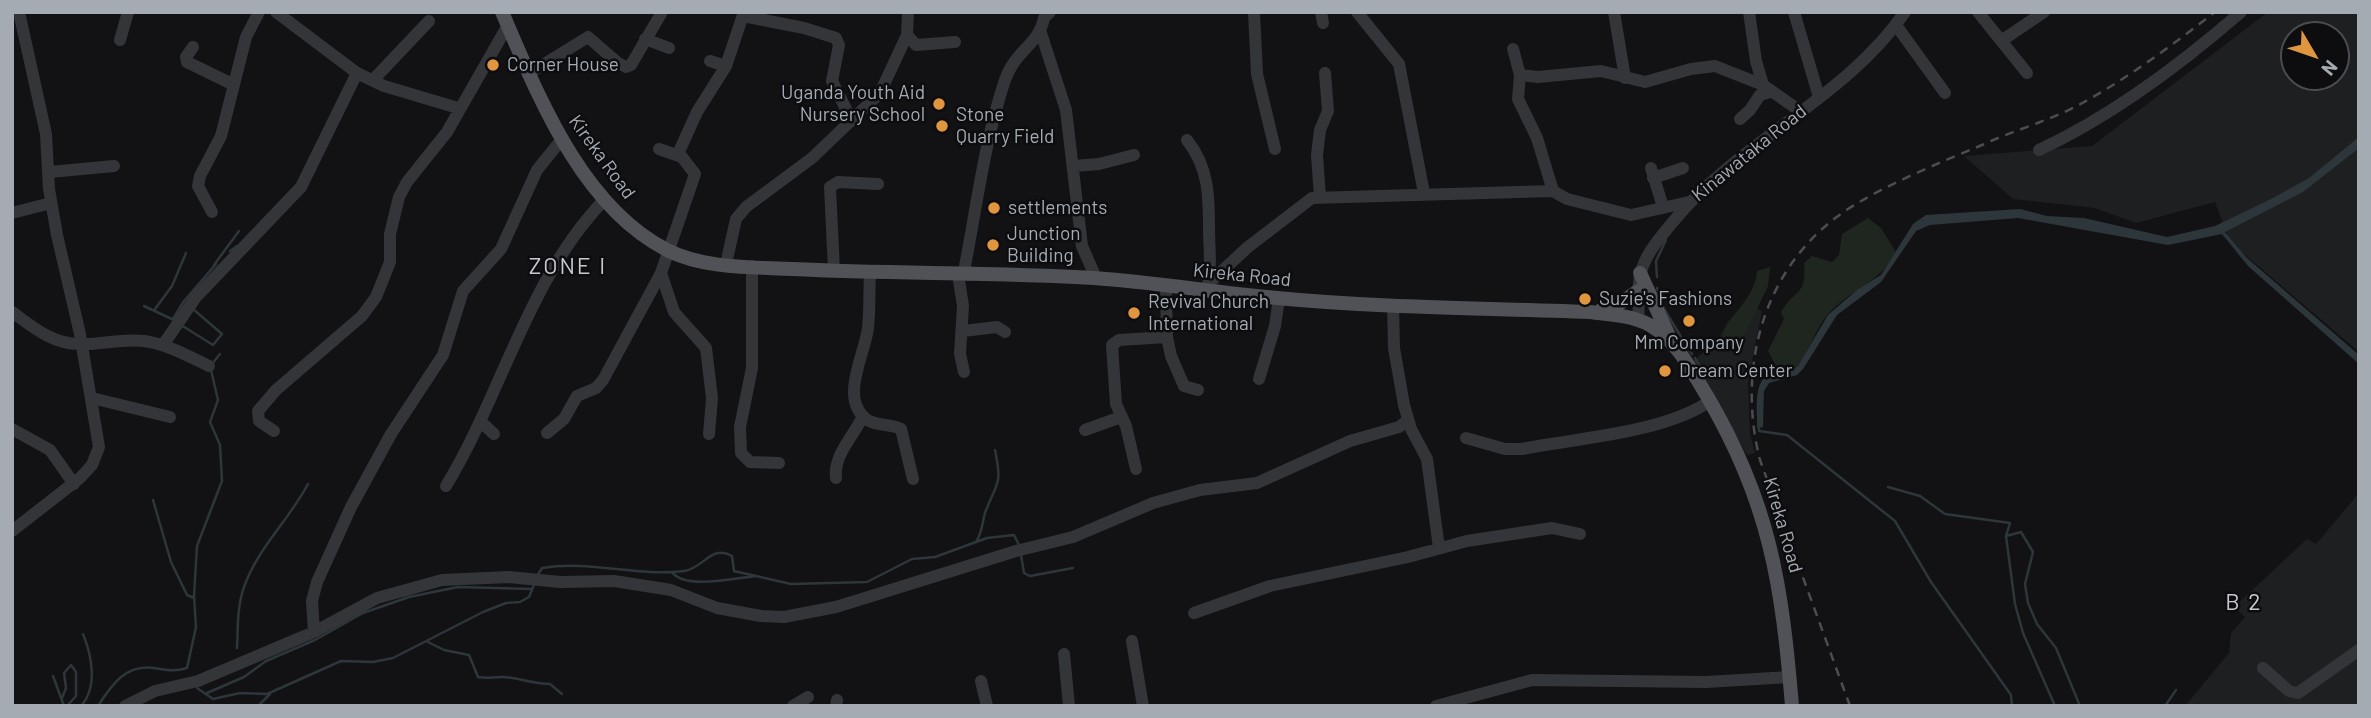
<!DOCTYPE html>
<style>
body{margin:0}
#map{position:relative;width:2371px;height:718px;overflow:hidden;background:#121214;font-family:Barlow,sans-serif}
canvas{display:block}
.frame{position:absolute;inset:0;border:14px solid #a5abb3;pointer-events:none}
.north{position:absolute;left:2280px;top:21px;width:70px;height:70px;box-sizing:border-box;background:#0d0d0f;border:2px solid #4a4c51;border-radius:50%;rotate:129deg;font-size:19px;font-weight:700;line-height:28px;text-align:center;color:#a5abb3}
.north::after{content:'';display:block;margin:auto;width:24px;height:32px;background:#df963f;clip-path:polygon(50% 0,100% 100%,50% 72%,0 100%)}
</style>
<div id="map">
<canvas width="2371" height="718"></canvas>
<div class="frame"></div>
<div class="north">N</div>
</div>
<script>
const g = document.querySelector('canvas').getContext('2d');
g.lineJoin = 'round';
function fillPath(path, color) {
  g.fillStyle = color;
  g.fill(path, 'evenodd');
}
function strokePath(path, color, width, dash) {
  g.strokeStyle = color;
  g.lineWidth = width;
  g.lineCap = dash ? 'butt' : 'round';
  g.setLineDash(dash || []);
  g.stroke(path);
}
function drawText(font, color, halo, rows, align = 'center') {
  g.font = font + ' Barlow,sans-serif';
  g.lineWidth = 5;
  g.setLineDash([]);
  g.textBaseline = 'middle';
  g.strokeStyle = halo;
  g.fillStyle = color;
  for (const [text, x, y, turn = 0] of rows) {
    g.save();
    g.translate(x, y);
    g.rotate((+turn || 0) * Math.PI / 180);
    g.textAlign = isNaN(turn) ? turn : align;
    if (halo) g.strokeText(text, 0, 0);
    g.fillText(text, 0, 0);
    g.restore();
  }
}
fillPath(new Path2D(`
 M2268,12h91v340l-115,-98 -17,-20 -12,-32 -79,21 -41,-15 -82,-9 -49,-43 128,-10zM2294,35h42v42h-42z
 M1745,302l17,9 -14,71 2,51 5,20 -8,2 -54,-94 25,-21 9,-17z
 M2359,493v213h-174l44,-53 2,-20 14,-16 -11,-10 73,-68 9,5z`), '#1e1f20');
fillPath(new Path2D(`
 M1868,218l13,10 15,24c-18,33 -44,36 -68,62 -13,15 -18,36 -30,52l-7,5 -15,-5 -8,-15 16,-32 -3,-7c13,-23 26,-15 23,-49l8,-7 20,6 7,-7 3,-21z
 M1770,267l-2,19 -26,54 -15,4 -4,-3c0,-22 33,-42 34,-70z`), '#1f261f');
fillPath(new Path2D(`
 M2359,137v11l-56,44 -78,40 22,26 112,97v9l-111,-98 -26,-32 -54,11 -150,-27 -88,7 -14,6 -35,51 -44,33 -34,54 -6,6 -28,8 -5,8 -1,36 -6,1c1,-16 -5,-47 13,-54 10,-4 19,-2 28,-8l30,-51 29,-25 24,-15 32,-51 13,-9 94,-6 27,7 37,2 83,19 48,-11 56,-27 38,-21z`), '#2d363b');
strokePath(new Path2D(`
 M230,251l7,-5
 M214,265l25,-34
 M1657,277l-1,-16 10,-21
 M1657,288l4,12
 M144,306l32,15
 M1663,307l21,35
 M155,309l17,-23 14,-33
 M193,309l29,25 -9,11
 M173,319l11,-18 32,-37
 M181,325l32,20
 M1686,345l6,9
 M1695,358l4,7
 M212,364l8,-10
 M1759,426v5l28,4 108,86 36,61 80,113 1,11
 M1888,487l32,9 25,18 65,9 -4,13 9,68 8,29 32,73
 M153,500l18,62 16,33 7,3
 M2006,536l15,-4 12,20 -8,32 3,19 9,21 19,24 24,58
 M976,542c7,-11 6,-21 10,-32 12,-29 16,-26 9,-60
 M1021,555l3,18 6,3 43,-8
 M672,572c12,18 64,6 84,4
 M537,576l5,-8c48,-8 95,9 142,3 19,-2 27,-27 48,-15l2,15 57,13 76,-2 45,-23 23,-2 52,-19 27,-3 5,10
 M428,642l16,8 25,5 9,22c9,2 15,0 24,0 15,0 30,7 48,7l12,10
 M237,648c1,-21 0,-41 7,-61 13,-38 45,-67 64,-103
 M53,676l11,30
 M197,688l16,11 27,-6 27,1 74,-33 32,1 20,-4 90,-46 23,-9 14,-1 9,-5 6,-15
 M207,693l37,-16 22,-16 49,-21 48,-27 46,-16 49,-10 74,2
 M62,698l4,-10 -2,-15 7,-8 5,7v24l-9,10
 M81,706c17,-19 11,-50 2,-72
 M98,706c14,-22 28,-42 56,-38 12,2 20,4 33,0l9,-41 -2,-31 3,-50 25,-65 -2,-36 -10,-23 8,-22 -7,-30
 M258,706l12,-12
 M2165,706l11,-16`), '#2d363b', 2.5);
strokePath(new Path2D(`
 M276,12l81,61 27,13 74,22
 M908,12l-1,23 9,10 39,-3
 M1254,12l3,62 18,75
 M1321,12l2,11
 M1357,12l42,52 25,129
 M1614,12l11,66
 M1749,12l7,49 7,24 37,26
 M1794,12l25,85
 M1978,12l49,61
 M743,16l61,12 32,10 3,7 -7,36 20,40
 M1896,25l49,68
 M1041,33l25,77 16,136 14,32
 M645,39l24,9
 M120,40l8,-28
 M2001,41l43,-29
 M193,47l-7,10 1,5 47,23
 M1513,49l7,26 -2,24 19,39 16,53 14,8 64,16 58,-13
 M710,61l16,5 18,-54
 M528,74l60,-37 30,26 8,4 5,-2 31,-53
 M1520,75l18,2 63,-6 44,11 46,-13 24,-3 48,19
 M373,80l56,-59
 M1740,119l10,-9 10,-15 10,-3
 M1187,140c22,28 22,56 22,90 0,18 3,37 -1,55
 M659,149l23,8 13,17 -34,99 13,39 32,36 6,50 -3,36
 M2039,150c73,-34 141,-85 202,-138
 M678,154l19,-42 29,-46
 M1074,166l25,-2 35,-9
 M1651,168l12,39
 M50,172l64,-6
 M1653,178l30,-10
 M1320,197l-3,-42 3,-25 8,-19 -3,-38
 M212,212l-14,-26 2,-10 21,-40 25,-99 13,-25
 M12,213l39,-10
 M726,264l10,-45 10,-12 66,-49 68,-65 27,-58
 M752,266v102l-12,59 1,26 9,9 29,1
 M834,271l-4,-84 8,-5 40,2
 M870,273c-1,18 0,37 -2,55 -3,26 -28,69 -3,90 9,9 26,5 36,11l12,50
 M958,274l5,32 -3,48 4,18
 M968,275l-3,-9c12,-62 20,-127 40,-186 10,-30 34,-35 39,-62l6,-6
 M1208,284l40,-37 64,-49 241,-7
 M1393,305l1,43 10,57 7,24 16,30 12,89
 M12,312c21,15 40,32 67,32 22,1 43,-6 65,-3 23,3 44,15 65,25
 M1638,320c2,-16 -2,-32 3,-48 5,-19 19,-34 31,-49 67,-82 173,-124 233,-211
 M963,331l34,-4 8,5
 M1167,337l4,19 13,30 14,4
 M163,345l33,-48 105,-110 56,-114
 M1259,379l16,-53 4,-27
 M92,398l78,19
 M480,421l14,13
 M12,429l38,21 24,34
 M1085,430l36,-13
 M274,431l-15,-10 -1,-10 18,-21 86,-74 14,-19 14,-35v-28l9,-37 8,-15 40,-50 61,-107
 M547,433l17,-14 13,-23 19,-8 7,-8 58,-107
 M1466,438l39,11h17c55,-11 142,-16 188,-48
 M1136,469l-10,-43 -10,-22 -4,-59 7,-5 48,-3 -1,-51
 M836,478c-3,-23 18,-42 27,-62
 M446,486c57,-94 81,-206 159,-287
 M12,531l68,-53 12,-13 7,-18 -19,-113 -23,-99 -8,-46 -3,-55 -27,-122
 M1194,613l76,-27 138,-29 59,-16 85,-13 28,6
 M314,632l-2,-31 5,-19 34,-75 40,-73 52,-79 20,-64 38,-42 36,-79 25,-31
 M1132,641l11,65
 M1064,654l5,52
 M2263,668l26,23 9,2 61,-43
 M981,681l6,25
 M125,706l30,-15 43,-10 116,-49 63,-34 65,-18 67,-3 51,5 54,-1 57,9 46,18 44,8 23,1 52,-10 180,-56 57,-14 80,-34 47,-13 57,-7 93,-42 49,-14 9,-7
 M793,706l15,-9
 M836,706l1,-6
 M1436,706l96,-26 174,2 84,-5`), '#343538', 12);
strokePath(new Path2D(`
 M502,12c36,83 79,194 165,238 37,19 86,17 126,19 100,5 201,3 301,9 61,4 122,15 183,20 104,10 209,10 313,14 22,3 47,3 66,17 23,16 37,44 51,67 63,107 75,189 85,310
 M1640,273l29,63
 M1601,310l15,-4 22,-15`), '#505257', 14);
strokePath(new Path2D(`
 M1850,706l-90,-246c-24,-94 4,-196 88,-251 39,-25 91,-46 134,-64 30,-14 63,-23 93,-38 49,-26 96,-61 140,-95`), '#4b4d51', 2.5, [9, 7]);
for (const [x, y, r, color] of [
 [493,65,7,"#df963f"],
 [939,104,7,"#df963f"],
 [942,126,7,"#df963f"],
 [994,208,7,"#df963f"],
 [993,245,7,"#df963f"],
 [1585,299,7,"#df963f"],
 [1134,313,7,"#df963f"],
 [1689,321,7,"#df963f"],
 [1665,371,7,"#df963f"]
]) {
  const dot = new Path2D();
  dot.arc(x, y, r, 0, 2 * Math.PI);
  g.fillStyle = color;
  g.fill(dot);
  strokePath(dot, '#0d0d0f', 2.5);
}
drawText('19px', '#a5abb3', '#0d0d0f', [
 ["Corner House",507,65],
 ["Uganda Youth Aid",925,93,"right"],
 ["Nursery School",925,115,"right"],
 ["Stone",956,115],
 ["Quarry Field",956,137],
 ["settlements",1008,208],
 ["Junction",1007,234],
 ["Building",1007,256],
 ["Suzie's Fashions",1599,299],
 ["Revival Church",1148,302],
 ["International",1148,324],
 ["Mm Company",1689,343,"center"],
 ["Dream Center",1679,371]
], 'left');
drawText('19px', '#a5abb3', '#0d0d0f', [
 ["Kinawataka Road",1749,153,-39],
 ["Kireka Road",602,157,54],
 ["Kireka Road",1242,275,6],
 ["Kireka Road",1783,525,74]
]);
g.letterSpacing = '2px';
drawText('23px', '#c6c9cf', '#0d0d0f', [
 ["ZONE I",568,266],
 ["B 2",2244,602]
]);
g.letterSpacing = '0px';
</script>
